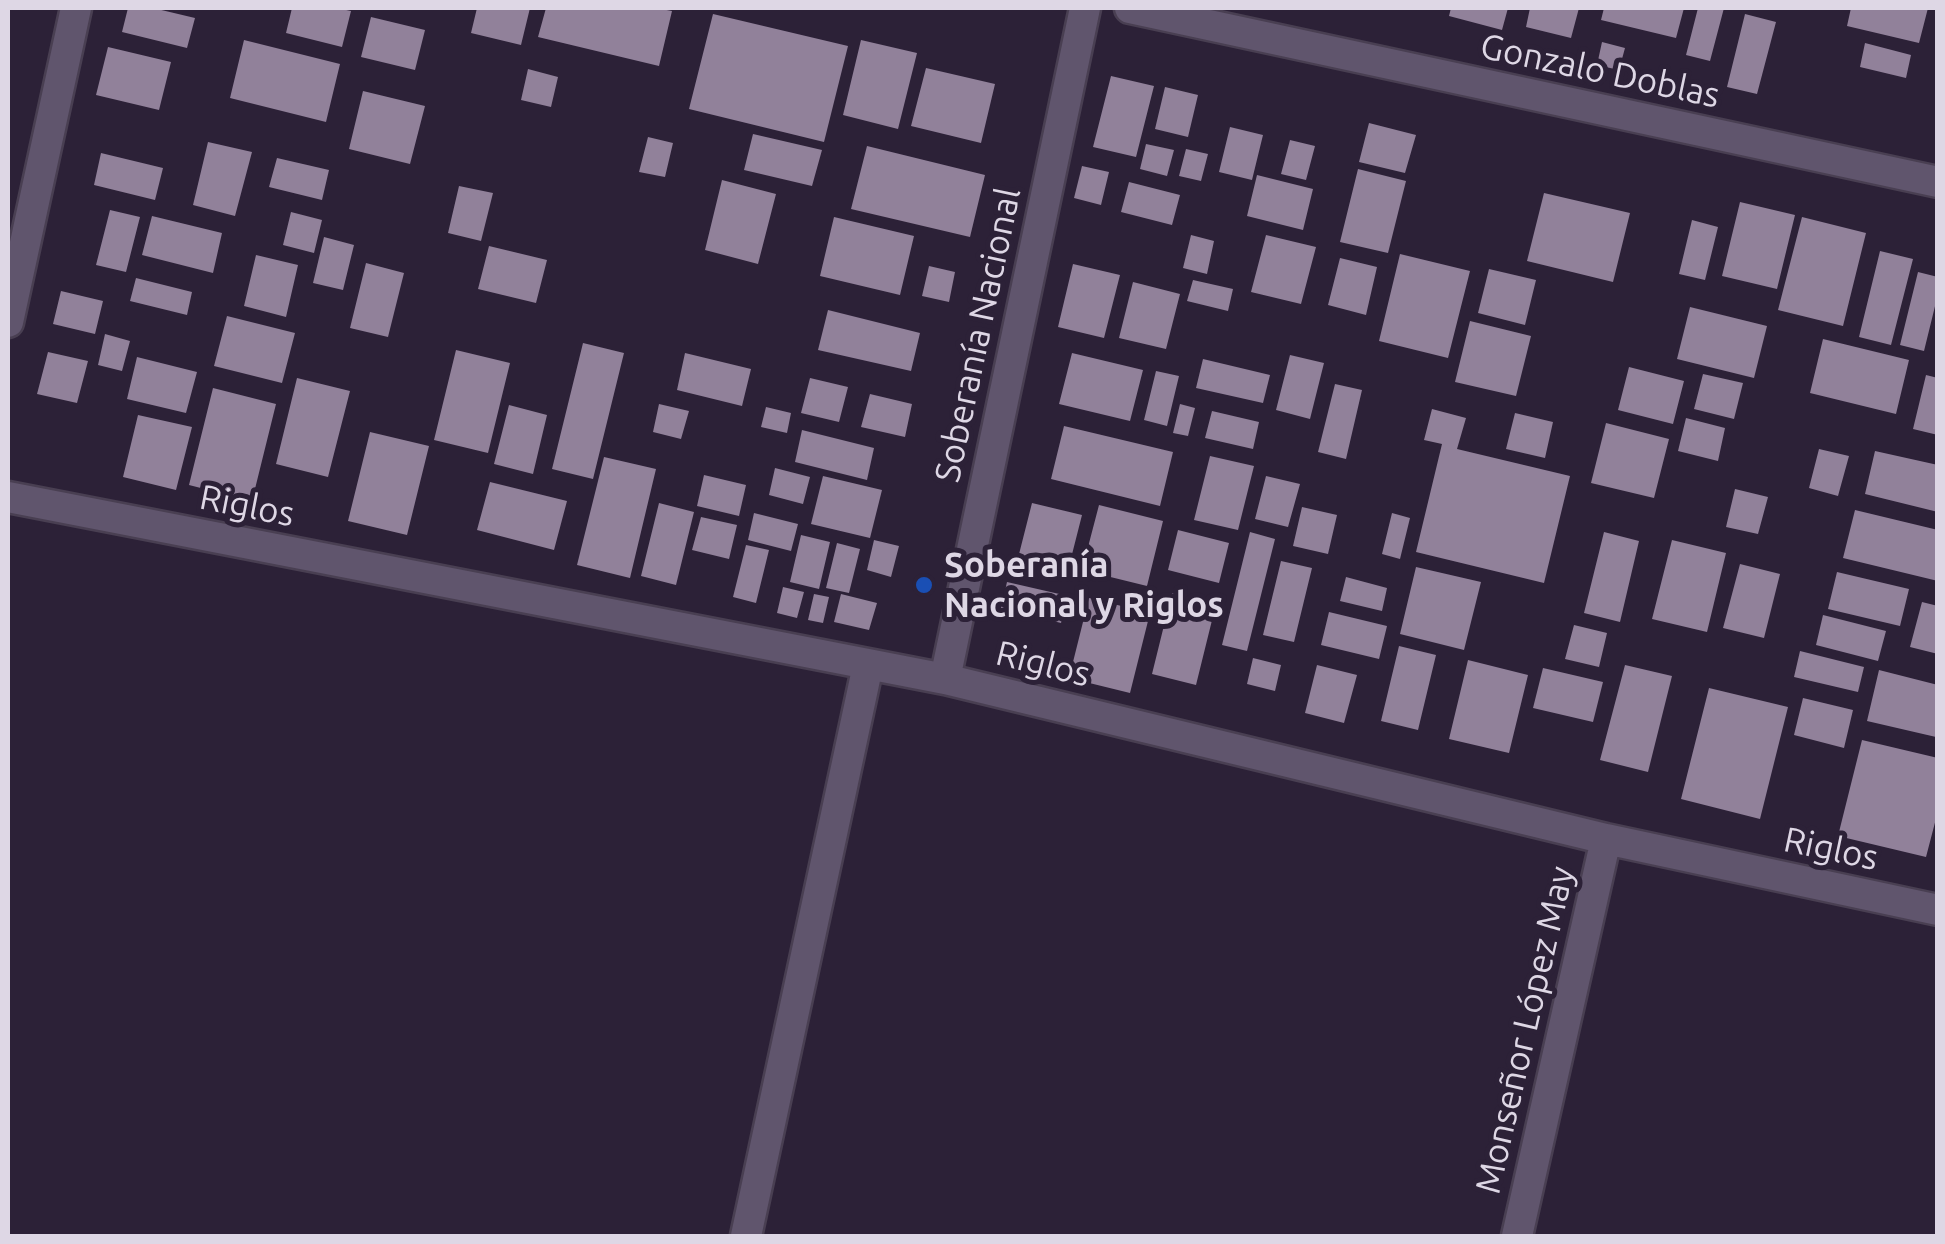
<!DOCTYPE html>
<meta charset="utf-8">
<style>
body{margin:0}
#map{position:relative;width:1945px;height:1244px;overflow:hidden;background:#2c2137;font-family:Ubuntu,sans-serif}
canvas{display:block}
.frame{position:absolute;inset:0;border:10px solid #ded7e5;pointer-events:none}
</style>
<div id="map">
<canvas width="1945" height="1244"></canvas>
<div class="frame"></div>
</div>
<script>
const g = document.querySelector('canvas').getContext('2d');
g.lineJoin = 'round';
function fillPath(path, color) {
  g.fillStyle = color;
  g.fill(path, 'evenodd');
}
function strokePath(path, color, width, dash) {
  g.strokeStyle = color;
  g.lineWidth = width;
  g.lineCap = dash ? 'butt' : 'round';
  g.setLineDash(dash || []);
  g.stroke(path);
}
function drawText(font, color, halo, rows, align = 'center') {
  g.font = font + ' Ubuntu,sans-serif';
  g.lineWidth = 10;
  g.setLineDash([]);
  g.textBaseline = 'middle';
  g.strokeStyle = halo;
  g.fillStyle = color;
  for (const [text, x, y, turn = 0] of rows) {
    g.save();
    g.translate(x, y);
    g.rotate((+turn || 0) * Math.PI / 180);
    g.textAlign = isNaN(turn) ? turn : align;
    if (halo) g.strokeText(text, 0, 0);
    g.fillText(text, 0, 0);
    g.restore();
  }
}
fillPath(new Path2D(`
 M128,8h25l42,10 -8,30 -65,-16z
 M292,8h45l14,3 -9,36 -56,-14z
 M477,8h53l-9,37 -50,-12z
 M546,8h110l16,3 -13,55 -121,-29z
 M1451,8h57l-6,22 -53,-14z
 M1530,8h49l-8,30 -45,-11z
 M1604,8h80l-8,30 -75,-18z
 M1698,8h26l-14,53 -24,-6z
 M1851,8h77l-9,35 -72,-17z
 M713,14l135,32 -24,96 -135,-33z
 M1745,14l31,8 -19,72 -30,-7z
 M371,17l54,13 -10,40 -54,-13z
 M244,40l96,24 -14,58 -96,-24z
 M861,40l56,13 -19,76 -55,-14z
 M1602,42l23,6 -6,22 -22,-5z
 M1865,43l46,12 -5,23 -46,-11z
 M108,47l63,15 -12,48 -63,-15z
 M926,68l69,16 -14,59 -70,-17z
 M528,69l30,8 -7,30 -30,-7z
 M1111,76l43,10 -18,71 -43,-10z
 M1165,87l33,8 -10,42 -33,-8z
 M363,91l62,15 -15,58 -61,-15z
 M1369,123l47,12 -11,38 -46,-11z
 M1230,127l33,8 -11,45 -33,-8z
 M753,134l69,16 -10,36 -68,-16z
 M648,137l25,6 -8,34 -26,-5z
 M1290,140l25,6 -9,34 -25,-6z
 M208,142l44,10 -17,64 -42,-11z
 M1146,144l28,6 -7,26 -27,-7z
 M867,146l118,29 -15,62 -119,-28z
 M1186,149l22,5 -7,27 -22,-5z
 M101,153l62,15 -8,32 -61,-15z
 M277,158l52,12 -7,30 -53,-13z
 M1082,166l27,6 -8,33 -27,-7z
 M1358,169l48,12 -18,72 -48,-11z
 M1257,175l56,14 -10,41 -56,-14z
 M722,180l54,14 -18,70 -53,-14z
 M1129,182l51,13 -8,30 -51,-13z
 M459,186l34,7 -12,48 -33,-8z
 M1544,193l86,20 -17,69 -86,-21z
 M1740,202l55,13 -18,74 -55,-13z
 M110,210l30,7 -14,55 -30,-7z
 M291,212l31,8 -8,33 -31,-8z
 M152,216l70,17 -9,40 -71,-18z
 M834,217l80,19 -14,59 -80,-19z
 M1802,217l64,16 -23,93 -65,-16z
 M1692,220l26,7 -13,53 -26,-6z
 M1191,235l23,6 -7,33 -24,-6z
 M1266,235l50,12 -15,57 -50,-12z
 M324,237l30,8 -11,45 -30,-7z
 M489,246l58,14 -11,43 -58,-14z
 M1880,251l33,8 -22,86 -32,-8z
 M1400,254l70,17 -22,87 -69,-17z
 M256,255l42,10 -12,52 -42,-11z
 M1340,258l37,9 -11,48 -38,-10z
 M366,263l38,10 -16,64 -38,-9z
 M1073,264l47,11 -16,63 -46,-11z
 M929,266l26,6 -6,30 -27,-6z
 M1489,269l47,11 -11,45 -47,-12z
 M1918,272l20,5v17l-14,57 -24,-6z
 M136,278l56,14 -5,23 -57,-14z
 M1193,280l40,9 -5,22 -41,-10z
 M1133,282l47,12 -14,55 -47,-11z
 M61,291l42,10 -8,33 -42,-10z
 M1690,307l77,19 -13,52 -77,-19z
 M828,310l92,23 -9,38 -93,-21z
 M227,316l68,17 -13,50 -68,-17z
 M1470,321l61,15 -15,60 -61,-14z
 M105,334l25,7 -8,30 -24,-6z
 M1823,339l86,21 -13,54 -86,-21z
 M583,343l41,10 -31,126 -41,-10z
 M456,350l54,13 -22,90 -54,-13z
 M48,352l40,9 -11,42 -40,-9z
 M685,353l66,16 -9,37 -65,-16z
 M1072,353l71,17 -13,51 -71,-17z
 M1290,355l34,8 -14,56 -34,-9z
 M137,357l60,15 -11,41 -59,-14z
 M1203,359l67,16 -7,28 -67,-15z
 M1629,367l55,14 -11,43 -55,-14z
 M1156,371l23,5 -12,50 -23,-6z
 M1703,374l40,9 -9,36 -40,-10z
 M1926,375l12,3v57l-25,-6z
 M297,378l53,13 -22,86 -52,-13z
 M810,378l38,9 -9,35 -38,-9z
 M1335,384l27,6 -16,69 -28,-7z
 M213,388l63,16 -24,97 -63,-16z
 M870,394l42,10 -7,33 -44,-10z
 M659,404l30,7 -8,28 -28,-7z
 M1180,404l15,4 -7,28 -15,-3z
 M509,405l38,10 -14,59 -39,-10z
 M766,407l25,6 -4,20 -26,-6z
 M1432,409l34,9 -9,31 113,27 -26,107 -128,-31 26,-108 -18,-4z
 M1212,411l47,11 -6,27 -48,-11z
 M1515,413l38,9 -8,36 -39,-9z
 M138,415l54,12 -16,63 -53,-13z
 M1686,418l39,10 -7,33 -40,-10z
 M1606,423l63,16 -15,59 -63,-15z
 M1064,426l109,26 -13,54 -109,-27z
 M802,430l72,18 -7,32 -72,-18z
 M370,432l59,14 -22,89 -59,-14z
 M1819,449l30,7 -11,40 -29,-8z
 M1875,451l63,14v47l-73,-18z
 M1210,456l44,10 -16,64 -44,-10z
 M604,457l52,12 -26,109 -53,-13z
 M775,468l35,9 -7,27 -34,-9z
 M704,475l42,10 -7,31 -42,-10z
 M823,476l59,14 -12,48 -59,-14z
 M1266,476l34,8 -12,43 -33,-8z
 M490,482l77,19 -13,49 -77,-20z
 M1735,489l33,8 -10,37 -32,-7z
 M659,503l35,9 -18,73 -35,-9z
 M1032,503l50,12 -16,63 -50,-12z
 M1099,505l64,16 -16,65 -65,-16z
 M1302,507l35,8 -9,39 -35,-8z
 M1855,510l83,20v51l-95,-23z
 M754,513l44,11 -7,27 -43,-11z
 M1392,513l18,5 -10,41 -18,-5z
 M701,517l36,8 -8,34 -37,-9z
 M1178,530l51,13 -10,40 -51,-13z
 M1250,532l25,7 -28,112 -25,-6z
 M1604,532l35,9 -19,81 -36,-9z
 M801,535l29,7 -11,47 -29,-7z
 M874,540l25,6 -8,31 -24,-7z
 M1672,540l54,13 -19,79 -55,-13z
 M837,543l23,6 -11,44 -23,-5z
 M746,545l23,5 -13,53 -23,-6z
 M1281,561l31,7 -18,74 -31,-7z
 M1740,564l40,10 -16,64 -41,-10z
 M1416,567l65,15 -17,68 -64,-16z
 M1837,572l72,17 -9,37 -72,-17z
 M1346,577l41,11 -5,23 -42,-10z
 M1007,582l61,14 -7,27 -60,-15z
 M783,587l21,5 -7,26 -20,-5z
 M1172,593l44,11 -20,81 -44,-11z
 M814,594l15,3 -6,26 -15,-3z
 M841,594l36,9 -8,27 -35,-8z
 M1089,598l61,15 -20,80 -61,-15z
 M1922,602l16,4v48l-28,-7z
 M1329,612l58,14 -8,33 -58,-14z
 M1823,615l63,16 -8,30 -62,-16z
 M1574,625l33,8 -8,34 -34,-8z
 M1399,646l37,9 -18,75 -37,-9z
 M1800,651l64,16 -6,25 -64,-15z
 M1253,658l28,7 -6,26 -28,-7z
 M1468,660l60,15 -19,78 -60,-14z
 M1317,665l40,10 -13,48 -39,-10z
 M1625,665l47,11 -24,96 -48,-12z
 M1543,668l60,14 -10,40 -60,-14z
 M1879,670l59,15 -2,52 -69,-16z
 M1709,688l79,19 -28,112 -79,-20z
 M1803,698l50,12 -9,38 -50,-13z
 M1862,740l76,18v53l-12,46 -88,-21z`), '#91819a');
const street = new Path2D(`
 M1130,8l808,174
 M8,322l68,-314
 M8,497l937,182 661,160 332,71
 M945,679l140,-671
 M746,1236l122,-571
 M1517,1236l89,-397`);
strokePath(street, '#493f52', 35);
strokePath(street, '#60556d', 30);
for (const [x, y, r, color] of [
 [924,585,10,"#1a4fb4"]
]) {
  const dot = new Path2D();
  dot.arc(x, y, r, 0, 2 * Math.PI);
  g.fillStyle = color;
  g.fill(dot);
  strokePath(dot, '#2c2137', 4);
}
drawText('35px', '#ded7e5', '#2c2137', [
 ["Gonzalo Doblas",1600,71,12],
 ["Soberanía Nacional",978,335,-78],
 ["Riglos",247,506,11],
 ["Riglos",1043,664,14],
 ["Riglos",1831,849,12],
 ["Monseñor López May",1525,1030,-77]
]);
drawText('bold 35px', '#ded7e5', '#2c2137', [
 ["Soberanía",944,565],
 ["Nacional y Riglos",944,605]
], 'left');
</script>
